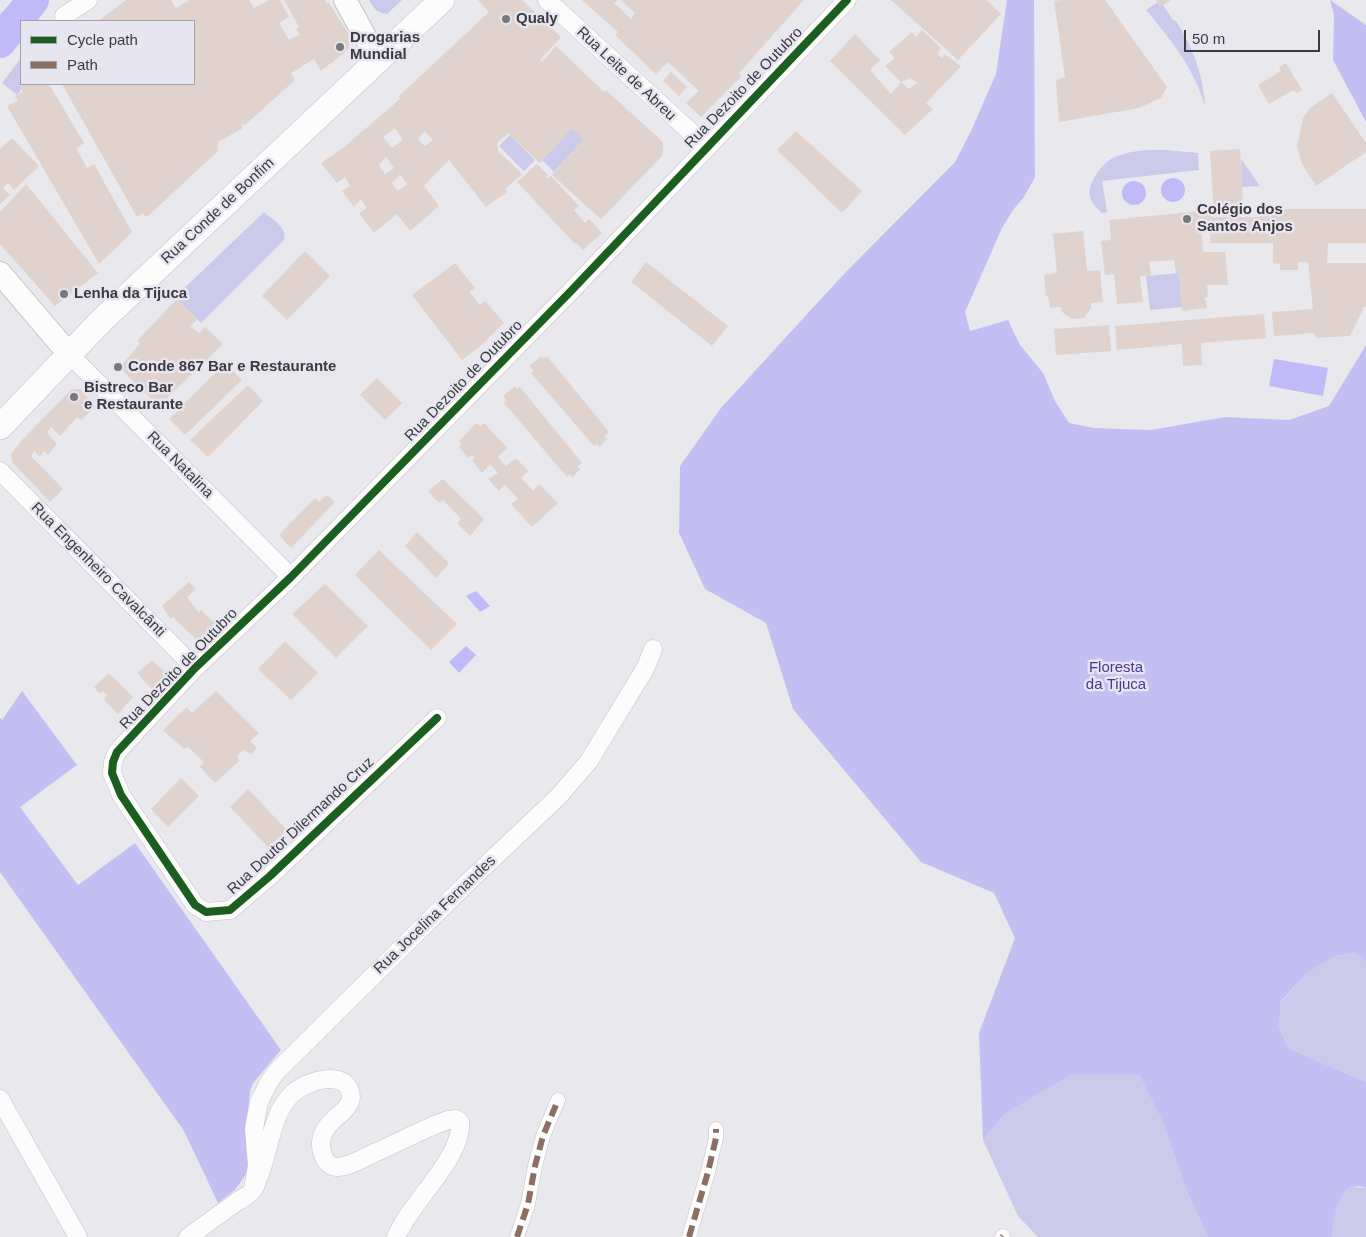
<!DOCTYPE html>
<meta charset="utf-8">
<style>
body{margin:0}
#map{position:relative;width:1366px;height:1237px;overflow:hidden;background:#e8e8ed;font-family:Arial,sans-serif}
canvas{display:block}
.legend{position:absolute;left:20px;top:20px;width:175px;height:65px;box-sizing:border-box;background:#e6e5f0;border:1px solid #a2a1aa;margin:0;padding:6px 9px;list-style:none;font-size:15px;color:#3c3c40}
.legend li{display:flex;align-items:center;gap:10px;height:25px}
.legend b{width:25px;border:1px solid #a2a1aa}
.scale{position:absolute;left:1184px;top:30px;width:136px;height:22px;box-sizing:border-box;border:2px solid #3c3c40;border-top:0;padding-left:6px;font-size:15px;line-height:18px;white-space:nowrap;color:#3c3c40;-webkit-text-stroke:4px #e6e5f0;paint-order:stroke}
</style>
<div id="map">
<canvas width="1366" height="1237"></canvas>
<ul class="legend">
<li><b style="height:6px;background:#1b5e20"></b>Cycle path</li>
<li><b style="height:6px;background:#8d6e63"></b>Path</li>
</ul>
<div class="scale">50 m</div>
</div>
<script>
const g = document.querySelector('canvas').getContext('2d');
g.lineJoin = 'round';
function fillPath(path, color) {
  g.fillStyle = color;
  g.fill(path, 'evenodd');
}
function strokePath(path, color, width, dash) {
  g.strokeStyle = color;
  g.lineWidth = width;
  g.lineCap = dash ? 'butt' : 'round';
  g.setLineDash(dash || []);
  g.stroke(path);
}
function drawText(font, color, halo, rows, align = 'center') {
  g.font = font + ' Arial,sans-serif';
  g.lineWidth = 5;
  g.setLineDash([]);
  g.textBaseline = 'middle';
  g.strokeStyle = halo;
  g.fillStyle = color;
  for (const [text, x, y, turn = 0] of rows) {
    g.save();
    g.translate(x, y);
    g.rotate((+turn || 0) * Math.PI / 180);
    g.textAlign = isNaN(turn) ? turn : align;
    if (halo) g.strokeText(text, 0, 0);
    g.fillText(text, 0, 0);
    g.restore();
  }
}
fillPath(new Path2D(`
 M14,0h8l-22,24v-10z
 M369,0h33l-15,14c-11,-1 -13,-6 -18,-14z
 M1158,2l2,5 3,-2 10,15 3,1c17,26 27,53 29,85 -11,-38 -34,-66 -59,-96z
 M21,58v26h3l-4,2 2,3 -5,6 -15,-12z
 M572,128l12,11 -30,33 -12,-12z
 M510,135l25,25 -11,11 -25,-25z
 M1165,150l33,3 1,17 -97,11 5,31 -5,1c-5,-5 -10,-9 -12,-16 -4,-12 13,-36 25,-40 15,-7 33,-7 50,-7z
 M1241,159l19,27 -18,1z
 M264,212c8,7 24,16 20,28l-83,83 -26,-26z
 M1179,273l3,34 -32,3 -4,-34z
 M1357,953l9,9v120l-78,-34 -9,-22 2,-24 25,-28 29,-18z
 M1071,1075h68l24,48 25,71 20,43h-170l-20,-21 -35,-76 22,-26z
 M1352,1187l14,1v49h-34c2,-18 3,-41 20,-50z`), '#cccaea');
fillPath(new Path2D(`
 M1007,0h27l1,177 -11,20 -11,13 -11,18 -37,84 5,19 38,-11 12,25 23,28 12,28 14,22 25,5 57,2 74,-13 64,3 40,-14 37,-61v617l-10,-9 -21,3 -29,18 -25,27 -2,25 9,22 78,34v106c-28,-11 -32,30 -34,49h-124l-20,-43 -25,-71 -24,-48h-68l-66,39 -22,26 -4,-107 36,-95 -21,-45 -73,-31 -128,-153 -27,-86 -61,-34 -26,-56 1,-67 41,-58 121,-132 113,-114 16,-31 25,-57z
 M1330,0l36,25v97l-33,-62 1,-45z
 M22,691l55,74 -57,42 58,78 57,-42 146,207 -28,33 -3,8 -4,39 2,41 -13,19 -17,13 -34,-72 -184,-259v-154l2,2z`), '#c4bff2');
fillPath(new Path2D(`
 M1161 190a12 12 0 1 1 24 0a12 12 0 1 1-24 0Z
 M1122 193a12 12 0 1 1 24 0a12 12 0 1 1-24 0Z
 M1274,359l54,9 -5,28 -54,-10z
 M476,591l14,15 -10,6 -14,-16z
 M466,646l10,9 -17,18 -10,-11z`), '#c0baf9');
strokePath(new Path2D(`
 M0,42l33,-42`), '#c0baf9', 32);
fillPath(new Path2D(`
 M126,0h45l5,8 14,-8h59l5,8 15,-8h11l9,17 -10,6 10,17 11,-6 -4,-5 3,-2 -15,-27h41l2,4 2,-1 21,33 -2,2 2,5 -2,7 -27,21 -7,-12 -23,14 4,7 -50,45 -1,-1 -3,1 2,3 -25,14 -1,10 -70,65 -5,-4 -5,4 -75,-133h132v-63h-96z
 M478,0h44l39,37 -21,23 2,2 14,-16 48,46 2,-2 57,52v13l-62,64 -49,-44 32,-36 -12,-11 -32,35 -32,-30 -11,10 1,8 24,23 -17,15 2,3 -21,15 -37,-47 -25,26 15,20 -29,25 -13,-17 -23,19 -15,-20 8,-5 -6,-9 -7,8 -12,-16 8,-5 -5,-9 -8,6 -16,-20 22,-15 57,-49 -1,-3 90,-84zM395,128l8,12 -11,8 -9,-11zM425,131l8,9 -8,6 -7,-7zM386,157l8,11 -9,6 -6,-9zM400,175l8,9 -10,7 -6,-8z
 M582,0h36l-4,3 17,16 4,-6 -14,-13h183l-65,73 3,3 -41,41 -15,-14 13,-12 -31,-29 -12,12 -41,-39 3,-3z
 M891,0h95l15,14 -43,46z
 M1062,0h43l62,87 -6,11 -22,10 -80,14 -3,-42 9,-3 -11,-76z
 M1156,0h15l-11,7z
 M922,30l19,18 -4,6 5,4 2,-4 17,12 -35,37 7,6 -28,26 -75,-74 25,-27 25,26 -10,10 21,24 10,-12 8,7 8,-6 -7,-5 -9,4 -16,-16 10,-8 -6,-6 23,-20 4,5z
 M1286,63l16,27 -5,3 -4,-3 -24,14 -11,-19 23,-14 -2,-4z
 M671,72l16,15 -8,9 -16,-15z
 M24,84h25l35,59 -8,5 11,20 7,-4 38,68 -33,32 -92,-158 11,-5 -3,-5 8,-4 -3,-6z
 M1332,93l34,50v9l-50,34 -14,-22 -5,-17 6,-29 7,-10z
 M796,131l66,60 -20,22 -65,-63z
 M12,138l27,28 -25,24 -6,-7 -5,5 7,7 -10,9v-55z
 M1240,149l3,56 -3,5 -20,1 1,4h-7l-4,-64z
 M537,164l11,11 -2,2 1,2 4,-3 28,30 -5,4 11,13 4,-4 13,14 -19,17 -7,-7 -1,1 -58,-62z
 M26,184l72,89 -43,33 -55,-62v-32z
 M1264,209h102v34h-38l-1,20h39v44h-2l-14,29 -34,2 -1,-5 -41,3 -2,-24 41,-3 -5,-47h-10v8h-18v-6l-7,-1v-20h-63v-15h-9l2,24h22l3,33h-21l1,12h-3l2,11 -25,3 -3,-38h-3l-2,-13 -25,2 2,13 -11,1 3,26 -26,2 -3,-30 -9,1 -4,-34 10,-1 -2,-20 103,-10v7h48z
 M1083,231l4,40 13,-1 3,32 -12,1v5l-7,10 -13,1 -10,-8v-4l-11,1 -2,-12h-2l-2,-21 13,-2 -4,-39z
 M305,251l25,25 -43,44 -25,-24z
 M646,262l82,64 -16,20 -81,-64z
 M455,263l20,25 -6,4 11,13 5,-4 19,22 -25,24 -17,13 -50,-65z
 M177,299l21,20 -8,7 9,7 6,-6 18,17 -61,59 -3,1 -5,-2 -32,-32 -1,-4 19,-22 -3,-3z
 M1264,314l2,24 -65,5 1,22 -19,1 -1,-22 -65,6 -2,-24z
 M1109,325l2,26 -55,4 -2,-26z
 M542,356l1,3 4,-3 62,76 -5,4 3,3 -8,8 -2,-3 -3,2 -63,-73 3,-2 -5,-5z
 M225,363l17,17 -57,55 -16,-16z
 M377,378l25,25 -17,17 -25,-25z
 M248,385l15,16 -55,56 -18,-17z
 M515,386l1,3 4,-2 62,76 -5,4 3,2 -8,9 -2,-4 -3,3 -63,-74 3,-2 -4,-5z
 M72,389h8l15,17 -13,14 -5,-3 -17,19 -9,-9 -4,6 10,11 -9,11 -4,-4 -4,6 -6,-6 -3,5 32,33 -13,13 -38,-40 -1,-8 12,-15z
 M476,423l5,3 3,-3 23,25 -9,9 8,9 10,-8 12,13 -7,7 12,13 6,-7 19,19 -26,24 -21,-23 7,-5 -13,-14 -6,6 -11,-12 10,-6 -8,-9 -8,9 -10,-13 3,-2 -2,-3 -5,3 -9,-11 3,-3 -3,-3z
 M443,479l41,40 -14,17 -13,-13 4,-4 -18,-19 -4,3 -11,-12z
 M327,495l8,7 -44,46 -12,-13 36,-37 4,4z
 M417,532l32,31 -13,15 -31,-32z
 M379,550l78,74 -26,26 -76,-75z
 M189,582l7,7 -9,8 12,16 2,-3 15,14 -18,17 -25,-24 -2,2 -9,-13z
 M325,584l43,42 -32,32 -44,-44z
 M285,641l33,32 -27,27 -33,-31z
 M152,660l16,15 -16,14 -15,-16z
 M109,673l24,24 -15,17 -14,-14 3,-5 -4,-4 -3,3 -6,-7z
 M216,691l43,42 -9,8 7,7 -6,6 -7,-4 -7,6 2,5 -24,22 -15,-16 4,-5 -16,-15 -4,2 -21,-19 24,-23 5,6z
 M181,778l18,18 -31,31 -17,-18z
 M248,789l39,41 -19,17 -38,-40z`), '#e0d2cd');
const pedestrian = new Path2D(`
 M517,1237l11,-33 7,-38 8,-30 15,-36
 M689,1237l19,-65 8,-34v-9
 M1002,1237l1,-1`);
const minor = new Path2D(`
 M547,0l160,147
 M64,16l24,-16
 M69,354l222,223
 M0,471l195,197
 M437,718l-167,158 -40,34 -24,2 -11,-7 -74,-110 -9,-22 1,-11 4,-10 78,-84 96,-91 280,-286 276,-291
 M0,1099l78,138
 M253,1190l4,-25 -3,-36 5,-27 10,-20 8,-11 189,-187 92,-87 31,-36 57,-94 7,-18
 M188,1237c17,-12 33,-24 50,-36 4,-3 12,-6 15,-11 3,-3 4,-10 6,-14 11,-26 12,-63 34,-83 12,-11 49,-24 57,-2 1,3 1,8 0,11 -5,12 -24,19 -28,35 -3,11 1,29 15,30 11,0 25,-8 35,-13 26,-11 50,-25 76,-34l8,-1 4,3c3,36 -50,80 -64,115`);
const tertiary = new Path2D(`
 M345,0l33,60
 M0,273l69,81`);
const secondary = new Path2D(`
 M0,427l101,-106 341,-321`);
strokePath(pedestrian, '#c4c4c8', 15);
strokePath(minor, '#c4c4c8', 19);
strokePath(tertiary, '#c4c4c8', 24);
strokePath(secondary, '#c4c4c8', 26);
strokePath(pedestrian, '#fcfcfc', 14);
strokePath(minor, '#fcfcfc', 18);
strokePath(tertiary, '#fcfcfc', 22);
strokePath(secondary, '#fcfcfc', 25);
strokePath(new Path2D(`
 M517,1237l11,-33 7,-38 8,-30 15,-36
 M689,1237l19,-65 8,-34v-9
 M1002,1237l1,-1`), '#8d6e63', 6, [12, 6]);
strokePath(new Path2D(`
 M437,718l-167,158 -40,34 -24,2 -11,-7 -74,-110 -9,-22 1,-11 4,-10 78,-84 96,-91 280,-286 276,-291`), '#1b5e20', 8);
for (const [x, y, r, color] of [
 [506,19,5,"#78787d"],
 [340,47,5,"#78787d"],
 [1187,219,5,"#78787d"],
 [64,294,5,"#78787d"],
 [118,367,5,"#78787d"],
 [74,397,5,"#78787d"]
]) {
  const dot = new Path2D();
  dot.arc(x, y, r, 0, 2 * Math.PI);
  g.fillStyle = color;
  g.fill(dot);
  strokePath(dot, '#e6e5f0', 2);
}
drawText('bold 15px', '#3c3c40', '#e6e5f0', [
 ["Qualy",516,19],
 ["Drogarias",350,38],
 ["Mundial",350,55],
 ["Colégio dos",1197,210],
 ["Santos Anjos",1197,227],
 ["Lenha da Tijuca",74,294],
 ["Conde 867 Bar e Restaurante",128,367],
 ["Bistreco Bar",84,388],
 ["e Restaurante",84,405]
], 'left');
drawText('15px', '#3c3c40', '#e6e5f0', [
 ["Rua Leite de Abreu",626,74,43],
 ["Rua Dezoito de Outubro",744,88,-46],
 ["Rua Conde de Bonfim",218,211,-43],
 ["Rua Dezoito de Outubro",464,381,-46],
 ["Rua Natalina",180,465,45],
 ["Rua Engenheiro Cavalcânti",98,570,45],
 ["Rua Dezoito de Outubro",179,669,-46],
 ["Rua Doutor Dilermando Cruz",301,826,-43],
 ["Rua Jocelina Fernandes",435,915,-44]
]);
drawText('15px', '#4a3598', '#e6e5f0', [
 ["Floresta",1116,668],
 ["da Tijuca",1116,685]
]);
</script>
